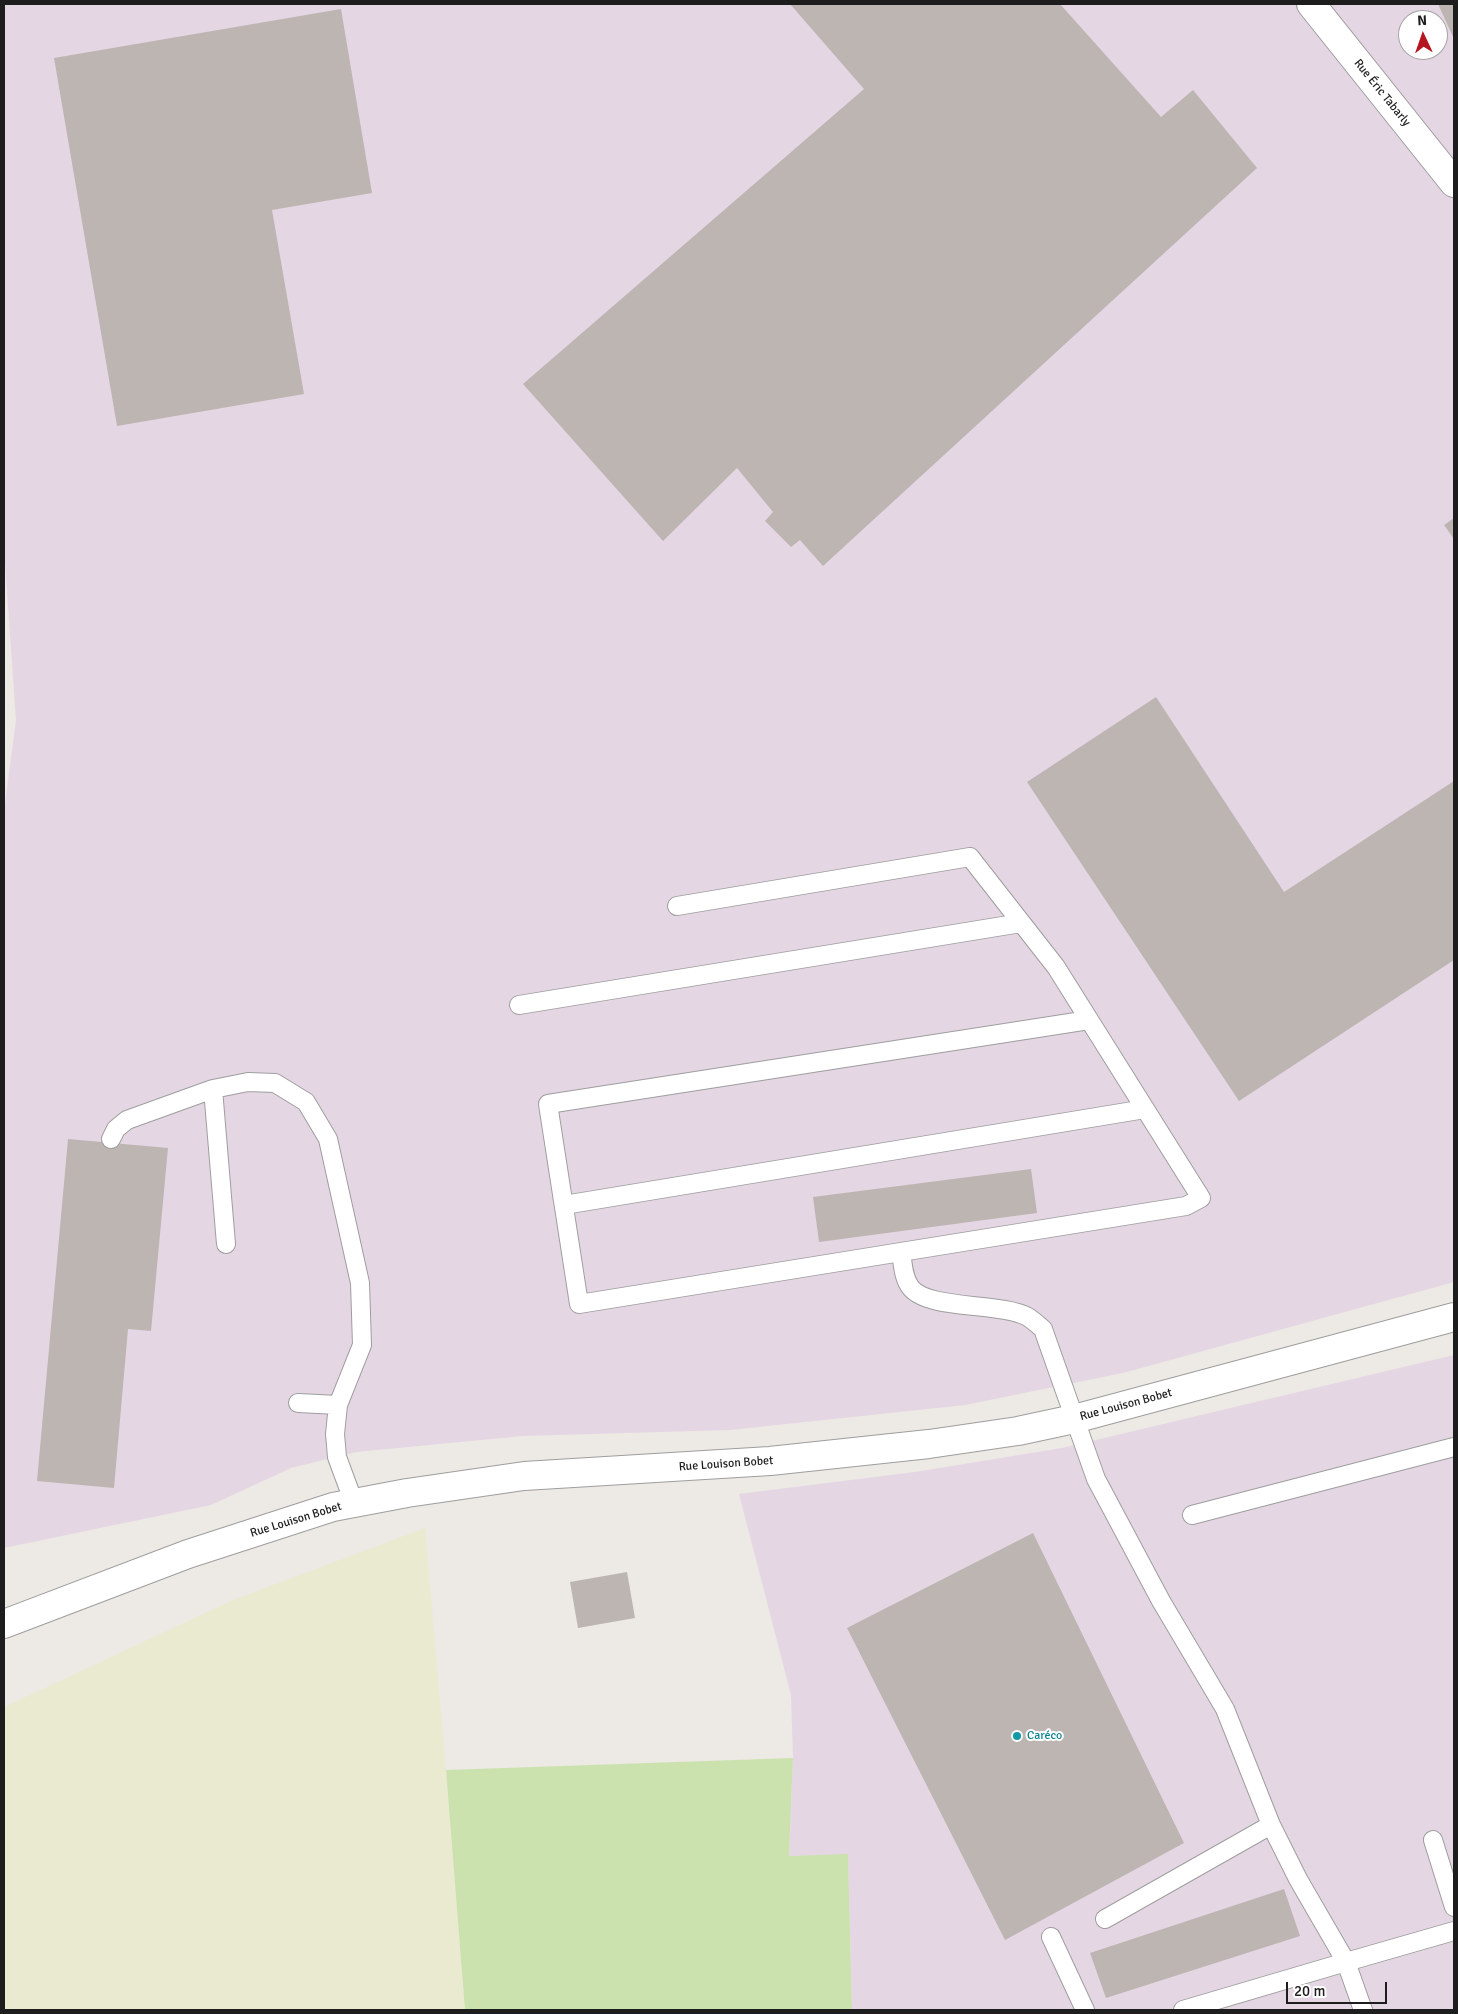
<!DOCTYPE html>
<meta charset="utf-8">
<style>
body{margin:0}
#map{position:relative;width:1458px;height:2014px;overflow:hidden;background:#ede9e4;font-family:Signika,sans-serif}
canvas{display:block}
.frame{position:absolute;inset:0;border:5px solid #1d1d1d;pointer-events:none}
.north{position:absolute;left:1398px;top:10px;width:50px;height:50px;box-sizing:border-box;background:#fff;border:1px solid #a5a5a5;border-radius:50%;rotate:357deg;font-size:14px;font-weight:700;line-height:20px;text-align:center;color:#1d1d1d}
.north::after{content:'';display:block;margin:auto;width:18px;height:22px;background:#b51520;clip-path:polygon(50% 0,100% 100%,50% 72%,0 100%)}
.scale{position:absolute;left:1286px;top:1982px;width:101px;height:22px;box-sizing:border-box;border:2px solid #1d1d1d;border-top:0;padding-left:6px;font-size:15px;line-height:18px;white-space:nowrap;color:#1d1d1d;-webkit-text-stroke:4px #fff;paint-order:stroke}
</style>
<div id="map">
<canvas width="1458" height="2014"></canvas>
<div class="frame"></div>
<div class="north">N</div>
<div class="scale">20 m</div>
</div>
<script>
const g = document.querySelector('canvas').getContext('2d');
g.lineJoin = 'round';
function fillPath(path, color) {
  g.fillStyle = color;
  g.fill(path, 'evenodd');
}
function strokePath(path, color, width, dash) {
  g.strokeStyle = color;
  g.lineWidth = width;
  g.lineCap = dash ? 'butt' : 'round';
  g.setLineDash(dash || []);
  g.stroke(path);
}
function drawText(font, color, halo, rows, align = 'center') {
  g.font = font + ' Signika,sans-serif';
  g.lineWidth = 4;
  g.setLineDash([]);
  g.textBaseline = 'middle';
  g.strokeStyle = halo;
  g.fillStyle = color;
  for (const [text, x, y, turn = 0] of rows) {
    g.save();
    g.translate(x, y);
    g.rotate((+turn || 0) * Math.PI / 180);
    g.textAlign = isNaN(turn) ? turn : align;
    if (halo) g.strokeText(text, 0, 0);
    g.fillText(text, 0, 0);
    g.restore();
  }
}
fillPath(new Path2D(`
 M4,4h1450v1278l-331,91 -158,32 -235,25 -207,6 -167,16 -65,16 -80,37 -207,43v-737l12,-91 -12,-172zM1408,20h30v30h-30z
 M1454,1355v655h-602l-4,-155 -59,1 4,-98 -2,-63 -52,-201 176,-22 147,-24z`), '#e5d6e4');
fillPath(new Path2D(`
 M425,1528l21,242 19,240h-461v-303l229,-107z`), '#eaead1');
fillPath(new Path2D(`
 M793,1758l-4,98 59,-2 4,156h-387l-19,-240z`), '#cbe2af');
fillPath(new Path2D(`
 M790,4h270l101,113 32,-27 64,78 -434,398 -23,-26 -9,7 -26,-26 8,-9 -36,-44 -74,73 -140,-157 341,-295z
 M1438,4h16v35z
 M341,9l31,184 -100,17 32,184 -187,32 -63,-368z
 M1454,518v21l-10,-14z
 M1156,697l128,195 170,-111v179l-215,141 -212,-319z
 M68,1139l100,9 -17,183 -23,-2 -14,159 -77,-7z
 M1031,1169l6,44 -218,29 -6,-45z
 M1033,1533l151,310 -179,97 -158,-312z
 M627,1572l8,46 -57,10 -8,-46z
 M1284,1889l16,47 -194,62 -16,-45z`), '#bdb5b1');
const service = new Path2D(`
 M677,906l293,-49 86,110 145,231 -15,8 -285,46c2,12 2,26 10,36 18,22 89,14 117,29 5,3 10,8 15,12l53,150 65,122 64,108 46,116 -166,94
 M519,1005l502,-82
 M213,1089l13,155
 M111,1139l5,-10 11,-9 86,-31 35,-7 27,1 31,19 22,37 32,144 2,62 -24,60 -3,29 2,23 17,46
 M564,1205l581,-96
 M901,1252l-322,52 -31,-200 541,-84
 M298,1403l40,2
 M1192,1515l262,-68
 M1271,1825l27,54 48,83 108,-31
 M1433,1840l21,67
 M1051,1937l34,73
 M1183,2010l163,-48 17,48`);
const tertiary = new Path2D(`
 M1311,4l143,179
 M4,1624l184,-70 145,-47 74,-14 117,-17 246,-15 159,-17 89,-13 56,-12 380,-102`);
strokePath(service, '#9e9e9e', 20);
strokePath(tertiary, '#9e9e9e', 30);
strokePath(service, '#fff', 18);
strokePath(tertiary, '#fff', 28);
for (const [x, y, r, color] of [
 [1017,1736,5,"#0f9aa8"]
]) {
  const dot = new Path2D();
  dot.arc(x, y, r, 0, 2 * Math.PI);
  g.fillStyle = color;
  g.fill(dot);
  strokePath(dot, '#fff', 2);
}
drawText('12px', '#1d1d1d', '#fff', [
 ["Rue Éric Tabarly",1382,93,51],
 ["Rue Louison Bobet",1126,1405,-15],
 ["Rue Louison Bobet",726,1464,-4],
 ["Rue Louison Bobet",296,1520,-17]
]);
drawText('12px', '#0d838f', '#fff', [
 ["Caréco",1027,1736]
], 'left');
</script>
